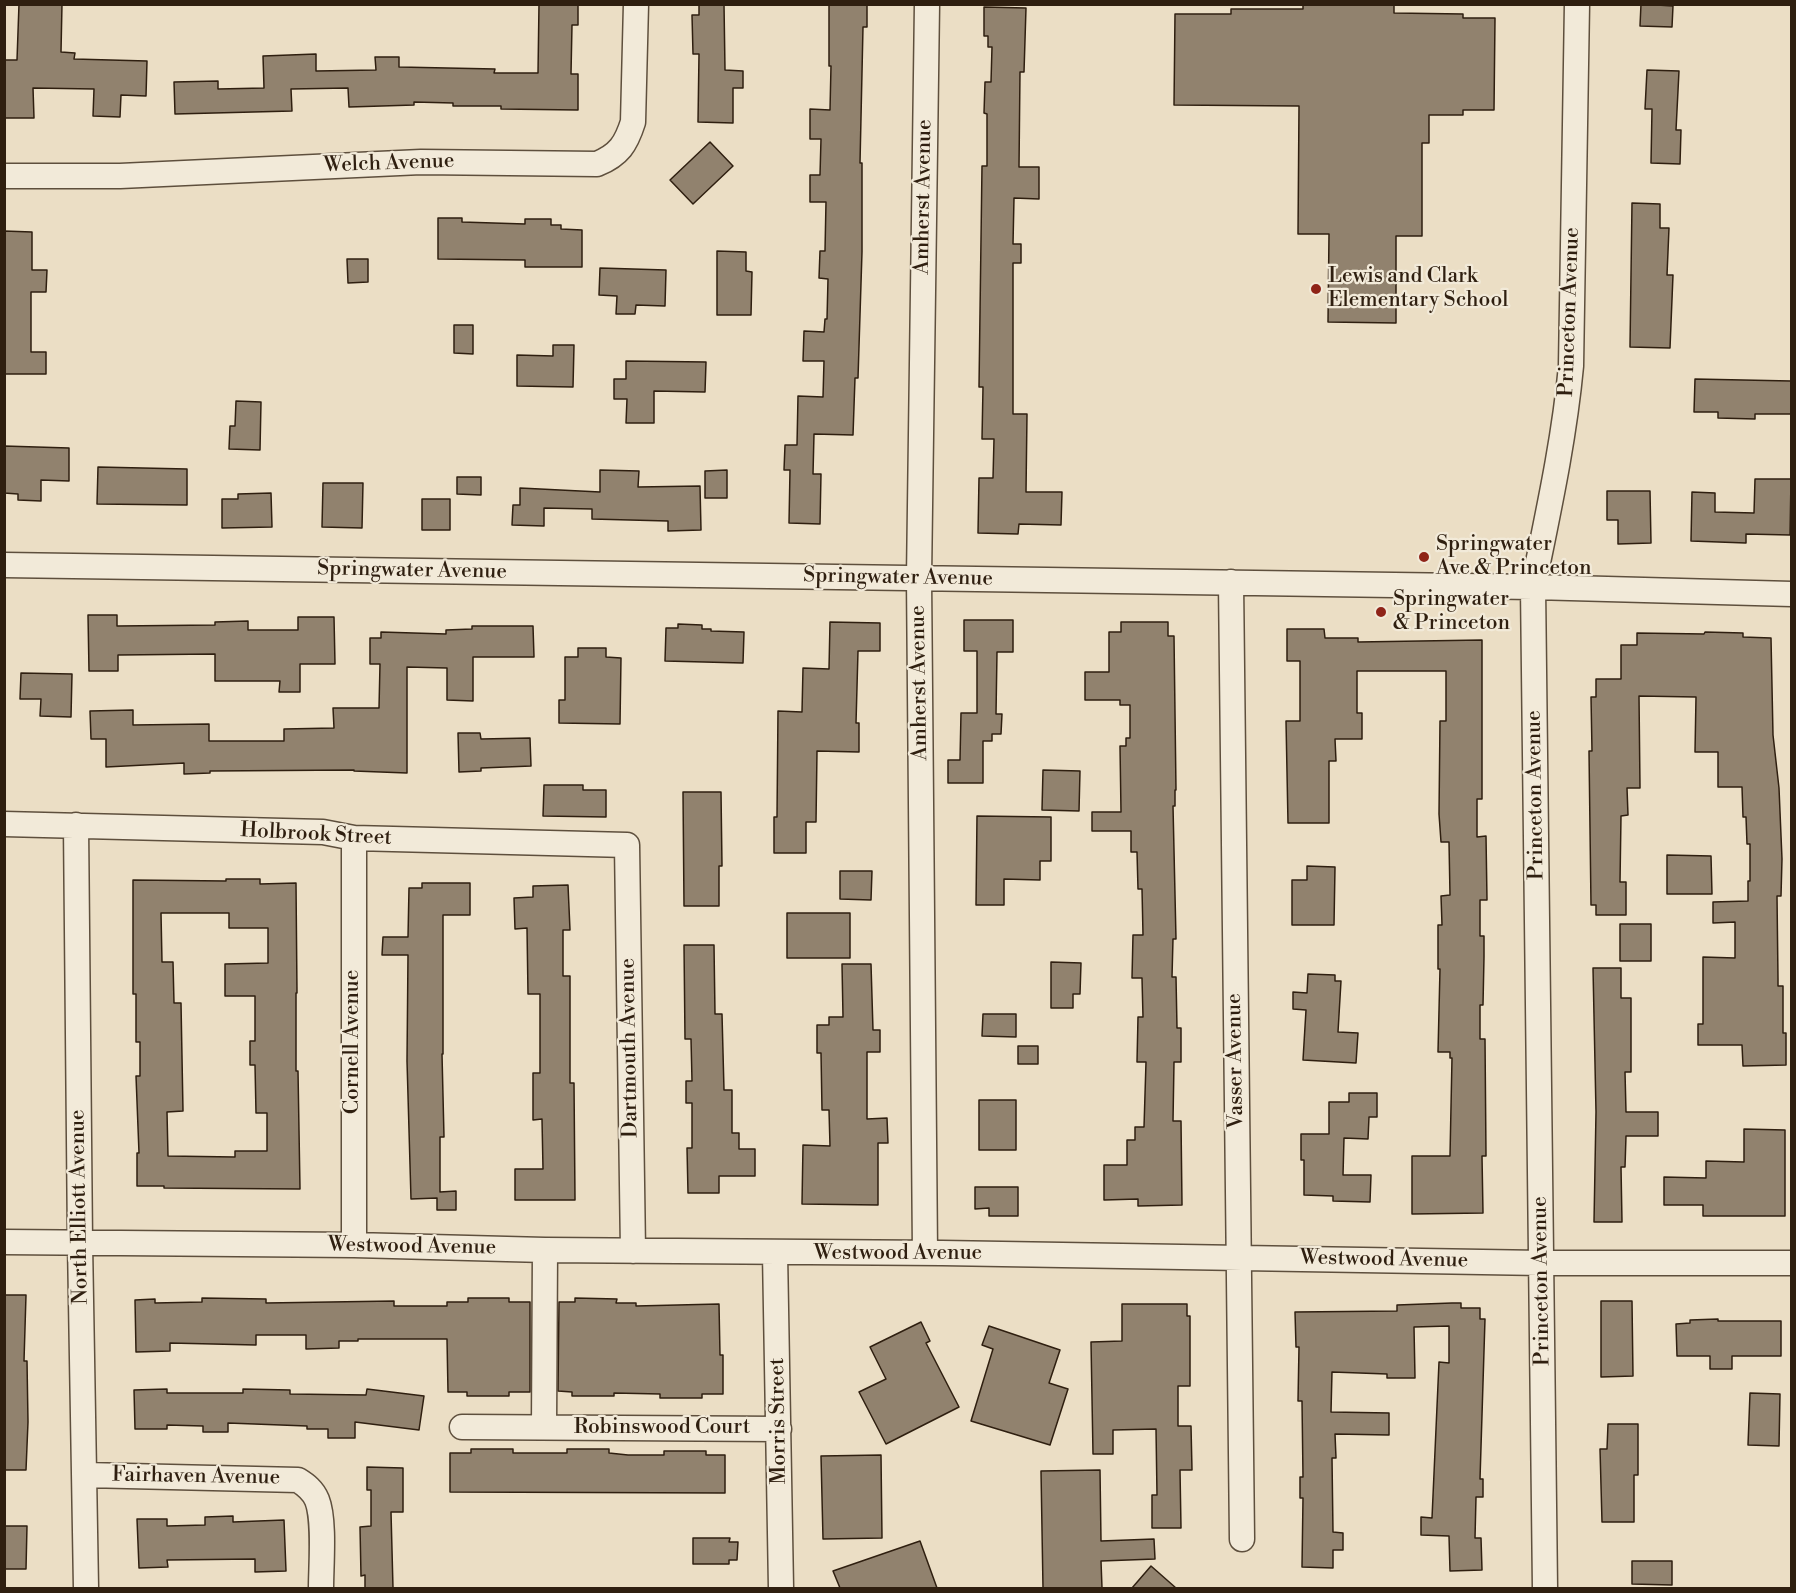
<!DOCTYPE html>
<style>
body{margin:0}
#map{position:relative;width:1796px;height:1593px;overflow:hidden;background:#ebdec5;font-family:"Libre Bodoni",serif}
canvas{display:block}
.frame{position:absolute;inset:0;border:6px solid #2f1f10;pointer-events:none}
</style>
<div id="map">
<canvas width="1796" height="1593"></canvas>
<div class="frame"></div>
</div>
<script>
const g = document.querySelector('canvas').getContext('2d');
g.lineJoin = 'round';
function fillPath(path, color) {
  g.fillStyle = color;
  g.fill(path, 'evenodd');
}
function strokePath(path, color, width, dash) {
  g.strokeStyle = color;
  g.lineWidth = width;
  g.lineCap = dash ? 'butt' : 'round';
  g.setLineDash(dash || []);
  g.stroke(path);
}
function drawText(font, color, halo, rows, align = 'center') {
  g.font = font + ' "Libre Bodoni",serif';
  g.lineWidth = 4.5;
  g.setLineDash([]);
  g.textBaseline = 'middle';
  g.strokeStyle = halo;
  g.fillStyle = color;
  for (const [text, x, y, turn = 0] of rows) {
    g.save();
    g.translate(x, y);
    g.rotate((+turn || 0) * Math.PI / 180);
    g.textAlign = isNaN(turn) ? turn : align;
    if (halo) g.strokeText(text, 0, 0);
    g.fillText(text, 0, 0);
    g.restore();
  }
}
const building = new Path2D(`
 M19,4h43l-1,48 14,1 -1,6 73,2 -1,35 -25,-1 -1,22 -27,-1 1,-27 -61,-1 1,30h-30v-58h13z
 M539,4h39v21h-6l-1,49h7v36l-77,-1v-3h-48v-3l-39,-1v3l-65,2 -1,-19 -57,1 1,22 -117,3 -1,-32 44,-1v8l46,-1 -1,-32 53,-2v17l60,-1 -1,-13h24v10l96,2 -1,4h44z
 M699,4h25l1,66 18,1v17h-10v35l-35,-1 1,-68h-6l-1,-39h7z
 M1303,4h91v9l69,1v4h32l-1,92h-31v5h-34v28h-7v93h-26v87l-68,-1 1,-88h-31l1,-128 -125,-1 1,-91h56v-5h72z
 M1641,4l32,2 -1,21 -32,-1z
 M829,5h38v22h-4l-3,136h2v89l-4,126h-3l-2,57 -39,-1 -1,40h8l-1,50 -31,-1 1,-53h-6l1,-25h12l1,-49 25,1 1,-36h-21l1,-30 20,1 1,-13h2l1,-40 -9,-1 1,-27h5l1,-49h-16v-27h10l1,-36h-11v-30l20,1 1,-44h-2z
 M984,7l42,1 -2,64h-4l-1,95h20v32l-25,-1 -1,46h8v19h-8v151h14l-1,78h36l-1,33 -42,-1 -1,10 -40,-1 1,-55h14l1,-39h-12l1,-52h-4l3,-221h5v-52l-3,-1 1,-31h6l1,-35h-4v-11h-4z
 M1647,70l32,1 -3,59h5l-1,34 -29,-1 1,-54h-7z
 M710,142l23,24 -40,38 -23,-24z
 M1632,203l28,1v24h9l-2,47h6l-3,73 -40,-1z
 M438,218h24v4l63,2v-5h26v6h10v4l21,1v37h-57v-7l-87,-1z
 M4,231l28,1v38h15l-1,22h-15v60h15v22h-42z
 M717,251l29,1v19l6,1 -1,43h-34z
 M347,259h21v23l-20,1z
 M600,268l66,2 -1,36 -29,-1 -1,9h-19l1,-18 -18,-1z
 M454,325h19v29l-19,-1z
 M553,345h21l-1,42 -56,-1v-31l36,1z
 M626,361l80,1 -1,30 -51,-1v32h-28l1,-24h-13v-20h12z
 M1695,379l96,2v33h-36v5l-37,-1v-6h-24z
 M236,401l25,1 -1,48 -31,-1 1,-23h5z
 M4,446l65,2v33l-28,-1v21l-23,-1v-6l-14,-1z
 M98,467l89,2v36l-90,-1z
 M600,470l39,1 -1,16 62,-1 1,44 -33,1v-10l-76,-2v-10l-48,-1v18l-32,-1 1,-20h7v-17l80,4z
 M727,470v28h-22v-27z
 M457,477h24v18l-24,-1z
 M1755,479h36l-1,56 -44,-1v9l-55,-2 1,-49 23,1v19l39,1z
 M323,483h40l-1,45 -40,-1z
 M1607,491h43l1,52 -33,1v-24h-11z
 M271,493l1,34 -50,1v-29h16v-5z
 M422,499h28v31h-28z
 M88,615h29v11l98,-1v-3l33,-1v9h50v-13h36l1,47h-35v28h-21l1,-11h-65v-27l-97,1v16h-29z
 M964,620h49v32h-16l-1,62h6l-1,20h-9v7h-9v42h-35v-23h12l1,-47h16v-62h-13z
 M830,622l50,1v28h-22l-2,72h3v29l-42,-1 -1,71h-10v31h-32v-36h3l1,-106 24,1 1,-44 26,1z
 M1121,622h47v14h6l2,154h-1v16h-2l3,133h-3l-1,38h4l1,51h4v34h-7l-1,59h8l1,84 -44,1v-7l-34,1v-35h23v-25h8v-13h9l2,-65h-9l1,-45h5l-1,-39h-10l1,-43h10l-1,-46h-4l-1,-37h-6v-21h-39v-19h29l-1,-66h6v-8h4v-33h-10v-5h-35v-28h24v-40h12z
 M678,624l24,1v4h9v2l33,1 -1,31 -78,-2 1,-33h12z
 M472,626h61l1,31h-61v44l-26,-1v-32l-40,-1v106l-53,-2v-1l-144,1v2l-26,1v-11l-78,4v-28h-15l-1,-28 43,-1v15l76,-1v17h75v-12l50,-1 -1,-20h46l1,-44h-10v-26h11v-6l65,2v-4l26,-1z
 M1287,629h37l1,9h33v4l124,-2v159h-5v38l9,-1 1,64h-7v36h4v21l-1,48h-3v34h5l1,117h-4l1,57 -71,1v-58h38l2,-98h-2v-6h-12l2,-83h-2v-44h4l-1,-29 9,-1 -1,-53h-8l-2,-28 1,-93h6v-50h-89v42h5v26h-27l1,22h-7v62h-41l-2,-102h14v-60h-13z
 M1705,632l38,1v4l28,1 2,97 6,53 3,71 -1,37h-4l1,83v7h5v47h3v32l-43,1 -1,-21h-44v-21h5v-67l32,1v-36l-22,1v-21l35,-1v-20h2v-37h-3l-1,-27h-3l-1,-30h-24v-35h-23l1,-55 -57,-1 1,92h-13l1,27 -7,1 -1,66h6v33h-30v-10h-5l-2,-154h3l-1,-54h5v-18h25v-34h16v-12l67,1z
 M578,648h28v9l15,1 -1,66 -61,-1v-23h6v-43h13z
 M21,673l51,1 -1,43 -31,-1 1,-17h-21z
 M458,733h22l1,6 49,-1 1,28 -50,2v3l-22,1z
 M1043,770l37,1 -1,40 -37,-1z
 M544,785h39v5h23v27l-63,-1z
 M683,792h38l1,74h-3v40h-35z
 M977,816l74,1v44h-11v19l-36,-1v26h-28z
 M1667,855l44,1 1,38h-45z
 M1307,866l28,1 -1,58h-42v-45h15z
 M840,871h32l-1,29 -31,-1z
 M226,879h34v5l36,-1 1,110h-1v78h2l2,118 -136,-1v-2h-27v-33h2l-3,-77h4v-34h-4v-48h-3v-114l93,1zM161,913h68v15h39v35l-43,1v32h30v45h-5v24h5l1,48h11v38h-32v6l-67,-1 -1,-44 16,-1 -2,-108h-7l-1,-41h-11z
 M422,883h48v32h-27v139h-1l2,83h-4v55l16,-1v19h-19v-12l-26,1 -4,-138 1,-106h-26l1,-18h25l1,-49h13z
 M568,885l2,45h-7v46h7v107h4l1,117h-60v-31h28l-1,-50 -9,1v-47h7v-79h-12l-1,-66 -12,1 -1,-31 19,-1v-11z
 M787,913h63v45h-63z
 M1620,924h31v37h-31z
 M684,945h30l1,69h7l2,76h8v43h7v16h16v27h-36v17h-31l-1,-45h5v-45h-6v-22h6l-1,-42h-6z
 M1051,962l30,1 -1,31h-7v14h-22z
 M842,964h29l2,66h7v22h-13v67l20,-1 1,25h-10v62l-76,-1 1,-59 27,1 -1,-36h-7l-1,-57h-4v-28h12v-8h14z
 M1593,968h28v30h10v74h-6l1,40h32v24h-32l-1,31h-4l1,55h-28l2,-110z
 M1308,974l27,1v6h6l-3,51 20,1 -2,30 -53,-3 3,-50 -13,-1v-17l14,1z
 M983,1014h33v23l-34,-1z
 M1018,1046h20v18h-20z
 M1349,1093h28v24h-8l-1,22 -24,-1 -1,37h28l-1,27 -37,-1v-5l-29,-1v-35h-3v-26h28v-32h20z
 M979,1100h37v50h-37z
 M1744,1129l41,1v86h-82v-11h-39v-28l42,1v-17l38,1z
 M975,1187h43v29h-29v-8l-14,1z
 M4,1295h22l-2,66h3l1,61 -2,48h-22z
 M202,1298l64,1v4l128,-2v5h53v-4h21v-4h41v4h21v90h-21v4h-42v-4h-19l-1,-53h-89v2h-19v7l-33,1v-14h-50v10l-86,-2v8l-34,1 -1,-52 20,-1v4l47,-1z
 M575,1298l42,1 -1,4h20v3l83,-2 1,51h3v39h-21v4h-42v-4l-46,-1v3h-42v-4l-14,-1 1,-89h16z
 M1601,1301h31l1,75 -32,1z
 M1452,1303h9v5h19v11h5l-5,160h3v18h-7l-1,41h6l1,32 -32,1 -1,-35 -28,-1v-18l11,1 7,-156 10,1v-37l-35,1 1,51h-28v-4l-55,-2 -1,40 58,1v22l-54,-1 1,24h-4l1,74 10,1v17h-10v18l-31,-1 1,-69h-3v-21h3l-1,-76h-4l1,-54h-3l-1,-35 102,-1v-6z
 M1122,1304h65v12h3v70h-12v40h13l1,44h-12l1,58h-29v-33h5l-1,-66 -43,1v24h-20l-2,-112 31,-1z
 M1718,1319v2h63v35h-49v13h-22v-13h-33l-1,-32 14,-1v-3z
 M921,1322l9,19 -4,2 33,64 -73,37 -27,-52 27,-13 -16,-32z
 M989,1326l71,24 -11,33 19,6 -18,56 -79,-24 22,-72 -11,-4z
 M167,1389v4h76v-4l47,1v4l76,1 1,-6 57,7 -5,34 -64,-8v16h-27v-9h-21v-3l-79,-3v9h-25v-6l-36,-1v4h-32l-1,-39z
 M1750,1393l30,1 -1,52 -31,-1z
 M1608,1424h30v51h-4v47h-32l-2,-73h7z
 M471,1449h42v4h54v-4h42v4l19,2h36v-4h42v4h19v38l-275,-1v-39h21z
 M881,1455l1,83 -59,1 -2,-83z
 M367,1467l36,1v44h-12l2,76h-28v-13l-4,1 -1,-49 11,-1v-36h-4z
 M1100,1470l1,71 53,-2 1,20 -54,2 1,27h-59l-2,-117z
 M233,1516v6l51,-2 2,51 -31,1v-13l-88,1 1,7 -29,1 -2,-49h30v7l38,-1v-8z
 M4,1526h23l-1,43h-22z
 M693,1538h37l-1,4h9l-1,18h-8v4h-36z
 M920,1541l17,47h-97l-7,-17z
 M1632,1561h40v24l-40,-1z
 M1151,1566l25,22h-44z`);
fillPath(building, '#91826e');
strokePath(building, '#2f1f10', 1.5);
const minor = new Path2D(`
 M4,176h116l301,-14 176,2c22,-9 29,-20 36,-42l3,-118
 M4,565l1529,22 259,7
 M1231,582l11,957
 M4,824l319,8 31,6 273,7 6,406
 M76,825l4,418 6,345
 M354,838v407
 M4,1242l350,3 191,5 397,3 600,10h250
 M775,1253l6,335
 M925,1253l-6,-675 8,-574
 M462,1427l317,2
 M544,1427l1,-177
 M85,1475l213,5c8,5 15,10 19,20 8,20 4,66 4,88
 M1545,1588l-12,-1001c15,-74 31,-146 38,-221l6,-362`);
strokePath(minor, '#5e4f3d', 27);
strokePath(minor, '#f2ead9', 24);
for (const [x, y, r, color] of [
 [1316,289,6,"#8f2418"],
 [1424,557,6,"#8f2418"],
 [1381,612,6,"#8f2418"]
]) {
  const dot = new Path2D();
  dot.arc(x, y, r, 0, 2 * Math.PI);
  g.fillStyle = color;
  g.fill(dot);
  strokePath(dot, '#f2ead9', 2);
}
drawText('21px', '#2f1f10', '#f2ead9', [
 ["Welch Avenue",389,164,-2],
 ["Amherst Avenue",924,197,-89],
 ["Princeton Avenue",1570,312,-88],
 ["Springwater Avenue",412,571,1],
 ["Springwater Avenue",898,578,1],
 ["Amherst Avenue",920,683,-91],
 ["Princeton Avenue",1536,795,-91],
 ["Holbrook Street",316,835,3],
 ["Cornell Avenue",353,1042,-90],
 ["Dartmouth Avenue",630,1048,-91],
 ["Vasser Avenue",1236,1061,-91],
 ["North Elliott Avenue",80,1207,-91],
 ["Westwood Avenue",412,1247,1],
 ["Westwood Avenue",898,1254],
 ["Westwood Avenue",1384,1260,1],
 ["Princeton Avenue",1542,1281,-91],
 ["Morris Street",779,1421,-91],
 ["Robinswood Court",662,1428],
 ["Fairhaven Avenue",196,1477,1]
]);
drawText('21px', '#2f1f10', '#f2ead9', [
 ["Lewis and Clark",1328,277],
 ["Elementary School",1328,301],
 ["Springwater",1436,545],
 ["Ave & Princeton",1436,569],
 ["Springwater",1393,600],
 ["& Princeton",1393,624]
], 'left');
</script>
